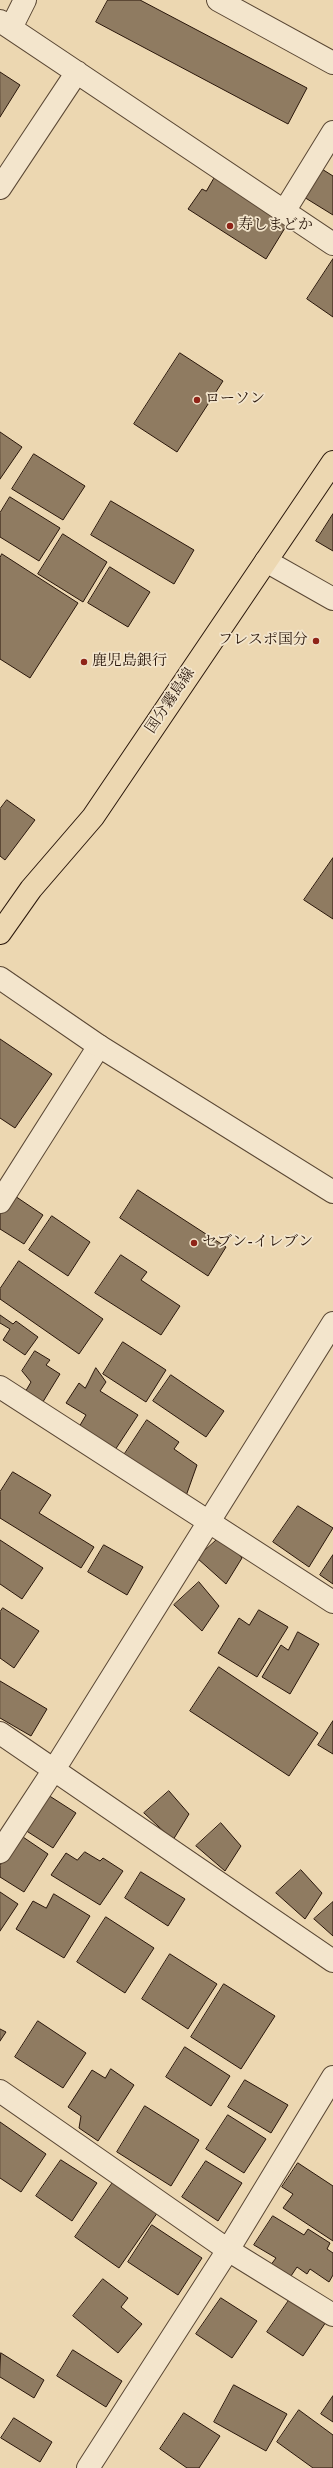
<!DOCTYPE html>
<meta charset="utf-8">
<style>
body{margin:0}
canvas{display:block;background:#ecd7b1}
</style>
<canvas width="333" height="2468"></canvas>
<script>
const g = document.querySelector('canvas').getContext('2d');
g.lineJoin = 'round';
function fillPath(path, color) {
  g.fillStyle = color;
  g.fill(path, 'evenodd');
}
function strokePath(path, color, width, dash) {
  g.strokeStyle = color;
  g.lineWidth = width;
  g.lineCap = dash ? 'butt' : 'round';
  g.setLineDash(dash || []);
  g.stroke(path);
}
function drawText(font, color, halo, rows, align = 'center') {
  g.font = font + ' "IM FELL Double Pica","Noto Serif JP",serif';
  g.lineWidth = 3.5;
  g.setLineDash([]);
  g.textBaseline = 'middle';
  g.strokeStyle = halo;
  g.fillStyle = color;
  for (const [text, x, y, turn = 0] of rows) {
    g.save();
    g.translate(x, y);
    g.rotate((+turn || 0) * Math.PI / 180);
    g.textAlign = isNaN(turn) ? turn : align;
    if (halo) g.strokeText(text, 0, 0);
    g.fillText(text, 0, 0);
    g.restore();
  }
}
const building = new Path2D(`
 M108,0h32l167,88 -19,36 -192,-102z
 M0,72l20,13 -20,32z
 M317,166l16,10v39l-34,-21z
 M215,177l73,46 -22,36 -78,-50 14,-20 4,2z
 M333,259v58l-26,-18z
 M180,353l43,28 -46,71 -43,-28z
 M0,432l22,15 -22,32z
 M34,454l51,32 -22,34 -51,-31z
 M10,497l50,31 -21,33 -39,-24v-24z
 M111,501l83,49 -20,34 -83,-49z
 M333,514v37l-17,-10z
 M63,534l44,28 -24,40 -45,-28z
 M2,554l76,49 -48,75 -30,-19v-101z
 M110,567l40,25 -22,35 -40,-24z
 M7,800l28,20 -30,40 -5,-4v-47z
 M333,858v61l-29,-19z
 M0,1039l52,35 -37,54 -15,-10z
 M138,1190l88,57 -18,29 -88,-58z
 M9,1192l34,23 -19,29 -24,-15v-24z
 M52,1216l38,26 -22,34 -39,-26z
 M121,1255l26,17 -6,8 39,26 -19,29 -66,-42z
 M19,1261l84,58 -24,35 -79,-55v-10z
 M0,1315l13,9 3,-3 22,16 -13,18 -22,-15 7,-11 -10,-6z
 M123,1342l43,28 -20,32 -43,-28z
 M35,1351l15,9 -4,5 14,9 -19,31 -17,-11 7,-12 -9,-11z
 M96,1368l10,14 -6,9 38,24 -23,35 -36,-23 7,-12 -20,-12 13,-20 6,5z
 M171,1375l53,36 -18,26 -53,-36z
 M147,1420l32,22 -5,7 23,16 -11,31 -62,-41z
 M13,1472l38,23 -12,18 55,34 -13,21 -81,-50v-26z
 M298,1506l35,22 -24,39 -36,-25z
 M222,1535l20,23 -16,26 -29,-26z
 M0,1540l43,28 -21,31 -22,-15z
 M104,1545l39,22 -16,28 -39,-23z
 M333,1555v29l-13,-9z
 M199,1582l20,24 -17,25 -28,-26z
 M3,1608l36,23 -25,37 -14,-10v-46z
 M259,1610l29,17 -31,50 -39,-24 21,-35 10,7z
 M298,1632l21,12 -29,50 -28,-17 19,-32 7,5z
 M219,1667l99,66 -29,43 -99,-65z
 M0,1681l47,28 -16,27 -31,-18z
 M333,1721v33l-15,-9z
 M169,1791l20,23 -16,26 -29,-27z
 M48,1795l28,18 -23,35 -28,-18z
 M221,1823l20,23 -16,25 -29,-25z
 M20,1835l28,19 -24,38 -24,-15v-11z
 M85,1852l15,9 3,-3 20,13 -23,34 -49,-30 15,-22 11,7z
 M301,1870l21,23 -17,26 -29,-26z
 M141,1872l44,27 -17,27 -43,-28z
 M0,1892l18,12 -18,27z
 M54,1894l36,22 -26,42 -48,-29 17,-28 13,7z
 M333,1902v34l-19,-17z
 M106,1917l48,31 -29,45 -48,-31z
 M170,1954l47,30 -29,45 -46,-30z
 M224,1984l51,32 -34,53 -50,-32z
 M38,2021l48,32 -23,35 -48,-31z
 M0,2029l6,3 -6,9z
 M185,2047l45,29 -19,30 -45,-29z
 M111,2069l23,16 -36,56 -19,-13 2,-12 -13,-9 24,-37 13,8z
 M245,2080l43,25 -17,28 -43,-26z
 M145,2106l54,34 -28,46 -54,-34z
 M228,2115l38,24 -22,34 -38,-24z
 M0,2122l46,32 -25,38 -21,-14z
 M61,2160l36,23 -25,38 -36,-25z
 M206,2161l36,22 -24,38 -36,-24z
 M298,2163l35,23v55l-50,-33 10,-14 -11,-7z
 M116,2178l44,31 -41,59 -44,-31z
 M273,2216l31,19 4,-6 22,14 -3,6 6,4v22l-4,7 -19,-13 -3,5 -10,-7 -8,12 -19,-13 6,-8 -22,-13z
 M152,2225l50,33 -24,37 -50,-33z
 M103,2279l25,19 -7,9 21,17 -24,29 -45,-37z
 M292,2296l36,23 -25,37 -36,-24z
 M221,2298l36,23 -25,37 -36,-24z
 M73,2350l49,31 -16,26 -49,-31z
 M1,2353l43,27 -10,18 -34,-21z
 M234,2385l53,29 -21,37 -52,-29z
 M333,2396v26l-12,-8z
 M299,2410l34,25v33h-20l-36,-26z
 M184,2413l36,23 -21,32h-12l-27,-19z
 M14,2418l38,24 -12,20 -39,-24z`);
fillPath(building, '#8f7b61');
strokePath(building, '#2a170b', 1);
const minor = new Path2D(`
 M218,0l115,63
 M0,21l333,223
 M11,28l14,-28
 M0,188l77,-116
 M285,210l48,-78
 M266,561l67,38
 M0,1202l99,-156
 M0,1387l333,215
 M0,1733l333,228
 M0,1852l55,-84 278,-445
 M0,2091l228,159 105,65
 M88,2468l140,-218 105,-173`);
const tertiary = new Path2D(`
 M0,978l99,68 234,146`);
const primary = new Path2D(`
 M0,933l31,-44 62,-72 240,-355`);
strokePath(minor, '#5a4734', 24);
strokePath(tertiary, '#5a4734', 24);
strokePath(primary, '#2a170b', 24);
strokePath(minor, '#f3e5cc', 22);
strokePath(tertiary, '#f3e5cc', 22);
strokePath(primary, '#ecd7b1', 22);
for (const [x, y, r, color] of [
 [230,226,4,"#8f2418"],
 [197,400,4,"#8f2418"],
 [316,641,4,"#8f2418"],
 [84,662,4,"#8f2418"],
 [194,1243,4,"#8f2418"]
]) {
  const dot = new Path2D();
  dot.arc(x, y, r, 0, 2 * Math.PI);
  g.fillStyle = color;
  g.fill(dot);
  strokePath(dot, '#f3e5cc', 1.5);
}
drawText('15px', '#2a170b', '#f3e5cc', [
 ["寿しまどか",238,226],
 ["ローソン",205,400],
 ["フレスポ国分",308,641,"right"],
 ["鹿児島銀行",92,662],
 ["セブン-イレブン",202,1243]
], 'left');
drawText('15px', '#2a170b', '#f3e5cc', [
 ["国分霧島線",171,701,-56]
]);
</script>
